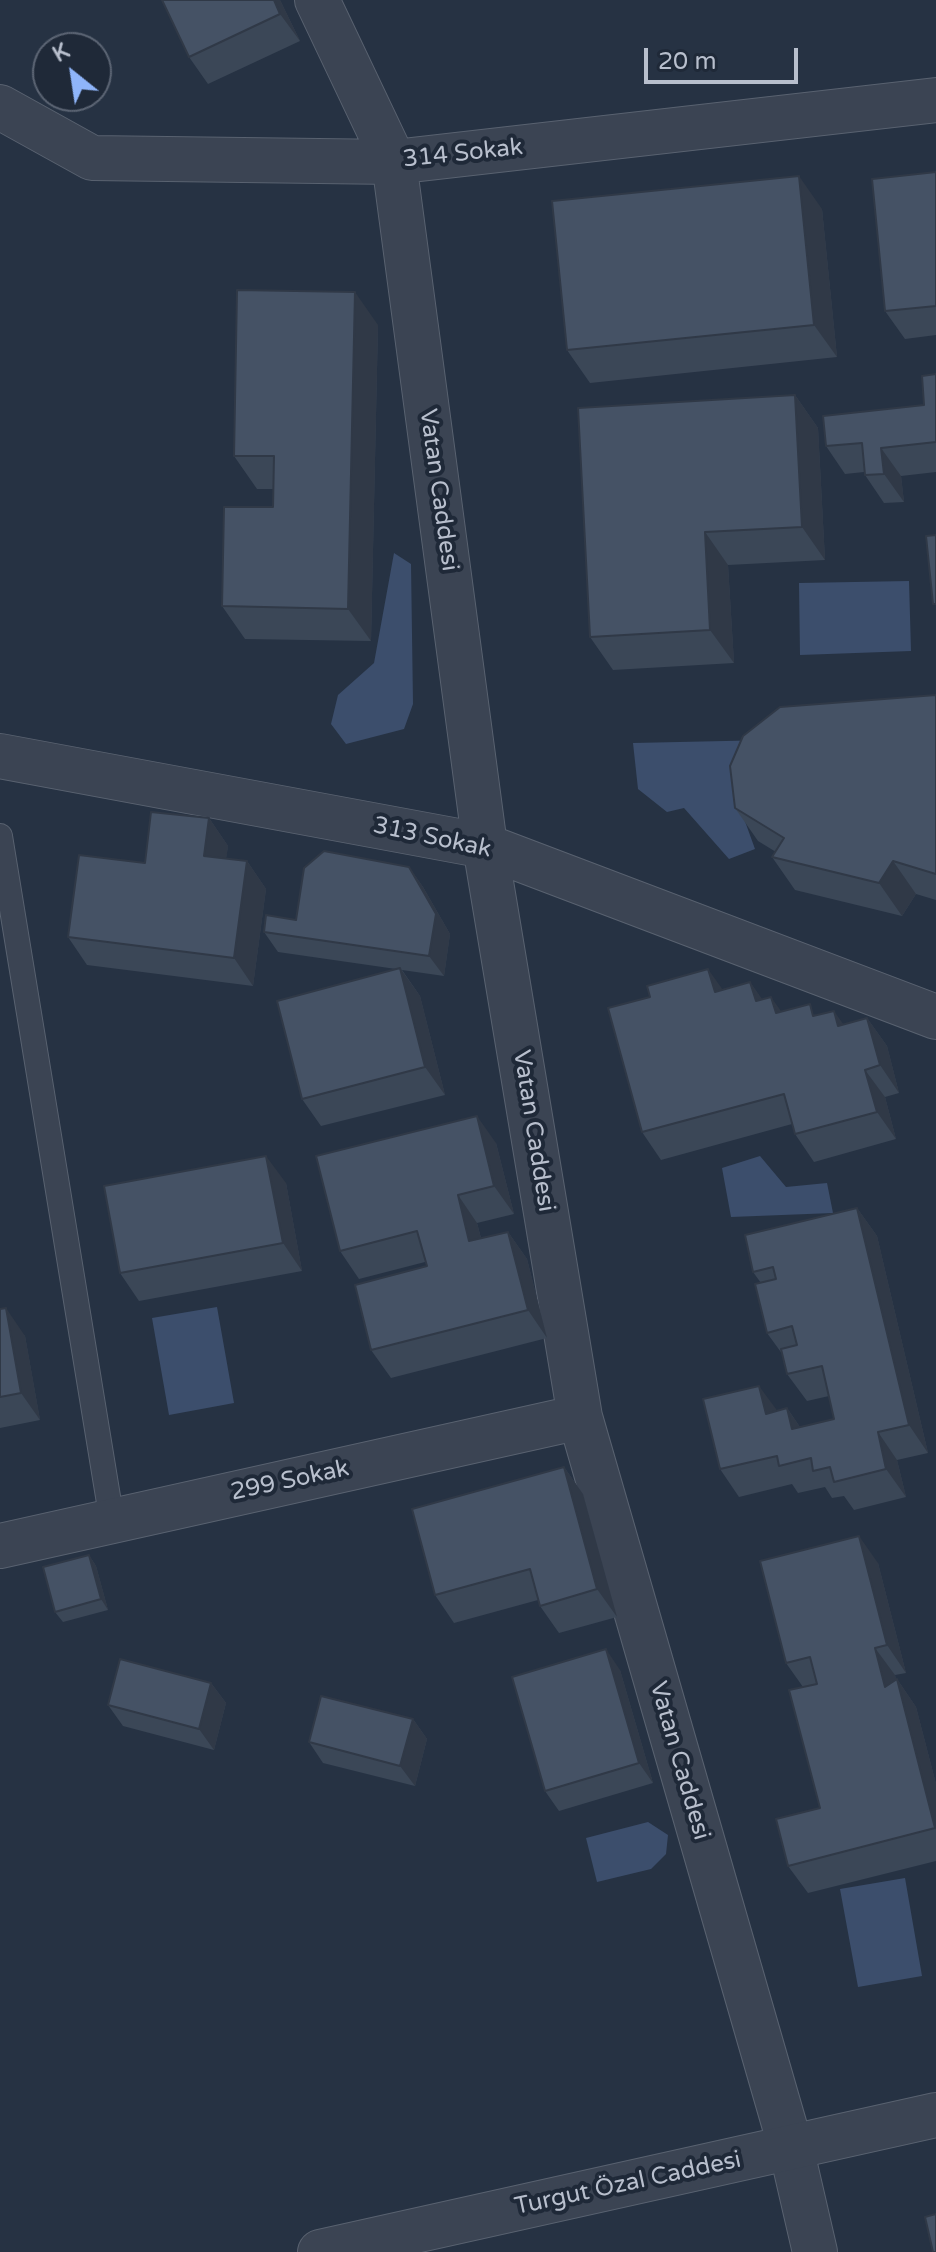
<!DOCTYPE html>
<meta charset="utf-8">
<style>
body{margin:0}
#map{position:relative;width:936px;height:2252px;overflow:hidden;background:#263243;font-family:"Varela Round",sans-serif}
canvas{display:block}
.north{position:absolute;left:32px;top:32px;width:80px;height:80px;box-sizing:border-box;background:#1f2938;border:2px solid #5c6574;border-radius:50%;rotate:330deg;font-size:22px;font-weight:700;line-height:32px;text-align:center;color:#b8bfcd}
.north::after{content:'';display:block;margin:auto;width:28px;height:36px;background:#8fb5fa;clip-path:polygon(50% 0,100% 100%,50% 72%,0 100%)}
.scale{position:absolute;left:644px;top:48px;width:154px;height:36px;box-sizing:border-box;border:4px solid #b8bfcd;border-top:0;padding-left:10px;font-size:24px;line-height:28px;white-space:nowrap;color:#b8bfcd;-webkit-text-stroke:6px #1f2938;paint-order:stroke}
</style>
<div id="map">
<canvas width="936" height="2252"></canvas>
<div class="north">K</div>
<div class="scale">20 m</div>
</div>
<script>
const g = document.querySelector('canvas').getContext('2d');
g.lineJoin = 'round';
function fillPath(path, color) {
  g.fillStyle = color;
  g.fill(path, 'evenodd');
}
function strokePath(path, color, width, dash) {
  g.strokeStyle = color;
  g.lineWidth = width;
  g.lineCap = dash ? 'butt' : 'round';
  g.setLineDash(dash || []);
  g.stroke(path);
}
function drawText(font, color, halo, rows, align = 'center') {
  g.font = font + ' "Varela Round",sans-serif';
  g.lineWidth = 8;
  g.setLineDash([]);
  g.textBaseline = 'middle';
  g.strokeStyle = halo;
  g.fillStyle = color;
  for (const [text, x, y, turn = 0] of rows) {
    g.save();
    g.translate(x, y);
    g.rotate((+turn || 0) * Math.PI / 180);
    g.textAlign = isNaN(turn) ? turn : align;
    if (halo) g.strokeText(text, 0, 0);
    g.fillText(text, 0, 0);
    g.restore();
  }
}
fillPath(new Path2D(`
 M394,553l17,11 2,140 -9,25 -58,15 -15,-20 7,-29 36,-32z
 M909,581l2,70 -111,4 -1,-72z
 M771,740l-33,62 17,47 -26,10 -45,-51 -17,4 -29,-23 -5,-46z
 M760,1156l26,31 41,-4 6,30 -102,4 -9,-49z
 M217,1307l17,96 -65,12 -17,-97z
 M648,1822l20,13 -2,19 -15,15 -54,13 -11,-44z
 M905,1878l17,98 -64,11 -18,-98z`), '#3c4e6c');
const service = new Path2D(`
 M0,836l112,685`);
const minor = new Path2D(`
 M317,0l77,162 91,684 95,571 211,731 24,104
 M0,107l92,51 302,4 542,-62
 M0,756l485,90 451,171
 M0,1546l580,-129`);
const tertiary = new Path2D(`
 M320,2252l616,-137`);
strokePath(service, '#596270', 26);
strokePath(minor, '#596270', 46);
strokePath(tertiary, '#596270', 46);
strokePath(service, '#3b4453', 24);
strokePath(minor, '#3b4453', 44);
strokePath(tertiary, '#3b4453', 44);
fillPath(new Path2D(`
 M280,0l20,41 -92,43 -19,-27z
 M936,172v163l-31,4 -20,-28z
 M822,209l15,148 -247,26 -23,-33z
 M378,325l-7,316 -126,-2 -23,-33 51,-99v-18h-16l-23,-33z
 M936,374v98l-35,4 3,26 -20,1 -19,-28 -1,-3 -19,2 -19,-28 98,-41z
 M795,395l23,33 7,132 -97,5 6,98 -121,7 -23,-33z
 M936,695v205l-20,-6 -14,22 -107,-26 -23,-33 4,-5 -18,-11 -23,-33z
 M209,818l19,28 -2,12 21,3 19,28 -13,97 -166,-21 -19,-28z
 M409,867l14,20 27,47 -6,42 -42,-6 18,26 25,99 -124,31 -19,-27 94,-130 -118,-17 -14,-20 32,-12z
 M750,982l12,18 20,12 35,3 26,10 24,-7 20,28 12,47 -14,4 11,42 -82,23 -19,-28 -3,-10 -131,36 -19,-28 8,-135 73,-7z
 M496,1143l18,71 -37,9 4,15 27,-6 19,27 20,79 -156,40 -20,-28 56,-84 -2,-4 -66,17 -19,-28z
 M286,1183l16,88 -163,30 -19,-28z
 M857,1208l20,28 51,217 -31,7 9,37 -52,13 -10,-14 -12,2 -7,-11 -27,6 -6,-9 -53,13 -19,-28 57,-58 10,-3 13,19 34,-8 -5,-23 -22,5 -20,-27 -4,-19 -16,-22 -6,-50 -8,-11z
 M0,1309l25,27 15,84 -40,8z
 M564,1467l19,27 34,123 -58,16 -19,-27 -2,-6 -84,23 -19,-28z
 M89,1555l7,11 12,44 -45,12 -8,-10z
 M878,1563l28,110 -11,2 1,5 1,-1 19,28 20,77v77l-128,32 -20,-27 32,-58 -17,-121 -17,-24z
 M620,1670l33,113 -94,28 -14,-20z
 M211,1683l15,20 -12,47 -91,-24 -15,-21z
 M413,1719l14,20 -12,47 -92,-23 -14,-21z`), '#3b4757');
fillPath(new Path2D(`
 M274,0h6l20,41 -20,-27z
 M799,176l23,33 15,148 -23,-32z
 M355,292l23,33 -7,316 -23,-32z
 M795,395l23,33 7,132 -23,-33z
 M881,448l20,28 3,26 -20,-28z
 M705,532l23,33 6,98 -24,-33z
 M209,818l19,28 -5,37 -19,-27z
 M247,861l19,28 -13,97 -19,-28z
 M893,861l23,33 -14,22 -23,-33z
 M409,867l14,20 27,47 -6,42 -15,-20z
 M400,968l20,28 25,99 -20,-28z
 M708,969l20,28 -13,-5z
 M750,982l20,28 -14,-9z
 M771,997l20,28 -15,-12z
 M834,1011l19,27 -15,-12z
 M867,1018l20,28 12,47 -19,-28z
 M865,1070l20,27 11,42 -19,-27z
 M477,1116l19,27 18,71 -20,-28z
 M266,1156l20,27 16,88 -19,-28z
 M458,1195l19,28 12,46 -20,-28z
 M857,1208l20,28 51,217 -19,-28z
 M508,1232l19,27 20,79 -19,-28z
 M6,1308l19,28 15,84 -19,-27z
 M759,1386l20,27 -13,1z
 M787,1408l19,28 -14,-7z
 M878,1432l19,28 9,37 -20,-28z
 M564,1467l19,27 34,123 -20,-28z
 M859,1536l19,27 28,110 -19,-28z
 M89,1555l7,11 12,44 -7,-11z
 M875,1648l20,27 10,39 -20,-27z
 M606,1649l14,21 33,113 -14,-20z
 M897,1679l19,28 20,77v46z
 M211,1683l15,20 -12,47 -15,-21z
 M413,1719l14,20 -12,47 -15,-20z`), '#303947');
const building = new Path2D(`
 M162,0h112l6,14 -91,43z
 M936,172v134l-51,5 -13,-132z
 M799,176l15,149 -247,25 -15,-149z
 M237,290l118,2 -7,317 -126,-3 2,-99h49l1,-51h-40z
 M936,374v68l-55,6 3,26 -19,1 -3,-32 -36,3 -3,-30 101,-11 -2,-29z
 M795,395l7,132 -97,5 5,98 -120,7 -12,-229z
 M936,535v69h-3l-7,-68z
 M936,695v179l-43,-13 -14,22 -107,-26 12,-19 -49,-30 -5,-42 13,-30 37,-29z
 M151,812l58,6 -5,38 43,5 -13,97 -166,-21 11,-82 66,8z
 M324,851l85,16 27,47 -7,42 -165,-24 2,-17 30,5 8,-52z
 M400,968l25,99 -123,32 -25,-98z
 M708,969l7,23 35,-10 6,19 15,-4 5,16 34,-9 3,12 21,-5 4,15 29,-8 13,47 -15,5 12,42 -82,22 -11,-40 -142,38 -34,-124 42,-11 -3,-11z
 M477,1116l17,70 -36,9 11,46 39,-9 20,78 -157,40 -16,-65 72,-19 -10,-35 -77,20 -24,-95z
 M266,1156l17,87 -163,30 -16,-87z
 M857,1208l52,217 -31,7 8,37 -52,13 -4,-15 -17,4 -2,-13 -32,8 -2,-10 -57,13 -17,-70 56,-13 7,28 21,-6 5,21 42,-10 -12,-53 -35,8 -6,-25 16,-4 -5,-19 -25,7 -12,-49 21,-5 -3,-12 -20,5 -8,-37z
 M6,1308l15,85 -21,4v-88z
 M564,1467l33,122 -57,17 -10,-37 -95,26 -23,-86z
 M859,1536l28,109 -12,3 10,39 12,-8 38,149 -147,38 -12,-47 44,-11 -31,-118 28,-6 -7,-27 -24,6 -26,-102z
 M89,1555l12,44 -46,13 -12,-45z
 M606,1649l33,114 -94,28 -33,-114z
 M120,1659l91,24 -12,46 -91,-24z
 M321,1696l92,23 -13,47 -91,-24z
 M936,2214v38h-3l-8,-35z`);
fillPath(building, '#455265');
strokePath(building, '#303947', 2);
drawText('24px', '#b8bfcd', '#1f2938', [
 ["314 Sokak",463,154,-6],
 ["Vatan Caddesi",438,490,82],
 ["313 Sokak",432,838,12],
 ["Vatan Caddesi",533,1131,81],
 ["299 Sokak",290,1481,-12],
 ["Vatan Caddesi",679,1761,74],
 ["Turgut Özal Caddesi",628,2184,-12]
]);
</script>
